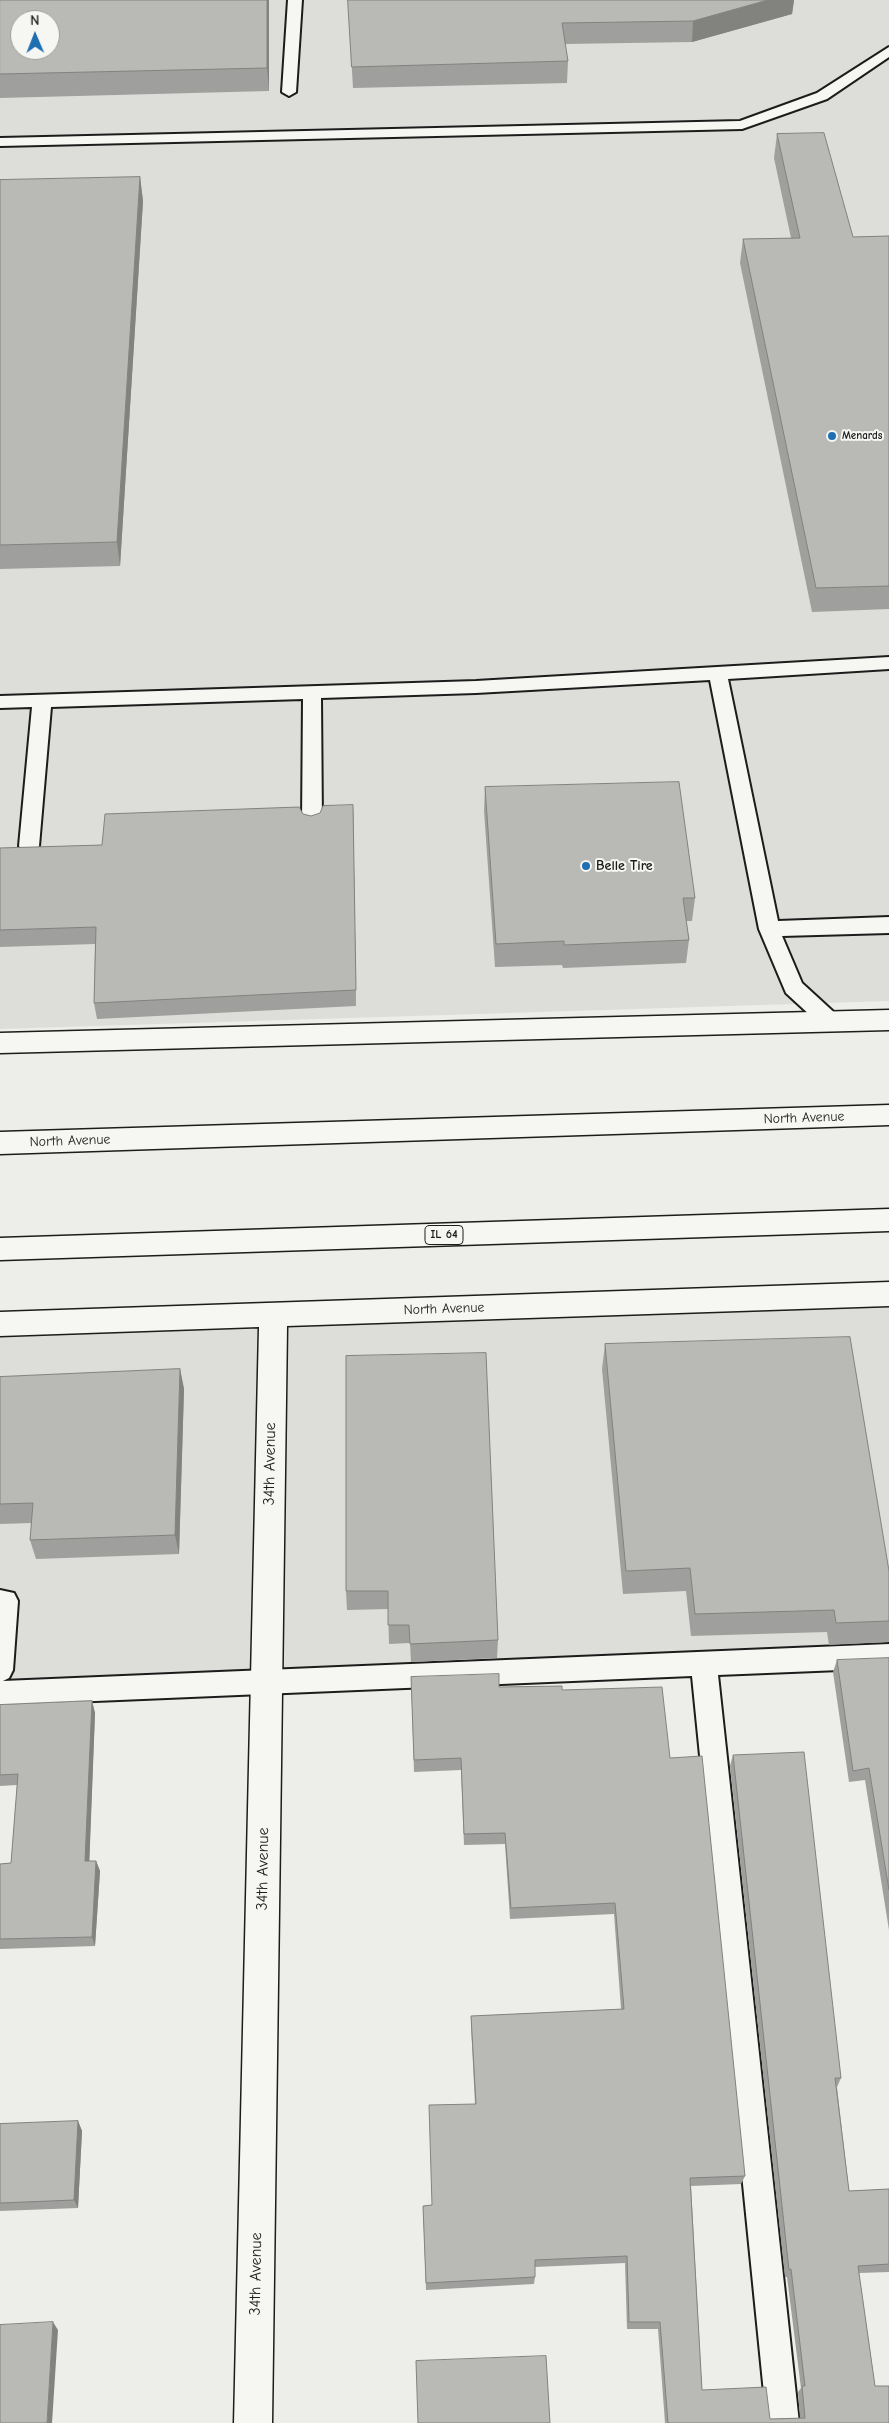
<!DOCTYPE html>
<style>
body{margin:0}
#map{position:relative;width:889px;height:2423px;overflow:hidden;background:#edede9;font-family:"Comic Neue",sans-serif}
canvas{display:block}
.north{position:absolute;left:10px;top:10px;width:50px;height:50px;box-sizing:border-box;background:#f6f6f2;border:1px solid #9f9f9c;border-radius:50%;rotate:359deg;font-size:14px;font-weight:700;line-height:20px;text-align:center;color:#1c1c1c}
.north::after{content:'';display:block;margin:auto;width:18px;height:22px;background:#1f6fb2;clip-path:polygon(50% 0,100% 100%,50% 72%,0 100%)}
</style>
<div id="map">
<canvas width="889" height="2423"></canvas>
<div class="north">N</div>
</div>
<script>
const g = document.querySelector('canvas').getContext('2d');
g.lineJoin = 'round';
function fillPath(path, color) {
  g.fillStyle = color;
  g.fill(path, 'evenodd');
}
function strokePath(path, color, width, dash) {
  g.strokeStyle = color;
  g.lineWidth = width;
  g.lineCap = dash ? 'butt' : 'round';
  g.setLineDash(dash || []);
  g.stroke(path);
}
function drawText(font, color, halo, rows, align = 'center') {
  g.font = font + ' "Comic Neue",sans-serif';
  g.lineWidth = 4;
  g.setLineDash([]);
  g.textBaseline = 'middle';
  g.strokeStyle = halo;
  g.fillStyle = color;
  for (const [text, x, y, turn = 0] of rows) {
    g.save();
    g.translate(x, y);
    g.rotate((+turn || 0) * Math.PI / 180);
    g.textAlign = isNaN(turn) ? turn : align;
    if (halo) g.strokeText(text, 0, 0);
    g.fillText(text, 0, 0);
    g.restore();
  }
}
fillPath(new Path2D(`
 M0,0h889v1001l-889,28zM20,20h30v30h-30z
 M889,1294v362l-889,38v-370z`), '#ddddda');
const lane = new Path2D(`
 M288,0h14l-6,92 -7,4 -7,-4z
 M889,47v10l-62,42 -85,30 -742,17v-8l740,-17 77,-28z
 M889,657v12l-161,10 50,242 111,-4v16l-107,3 20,47 36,33 4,6 -4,6 -7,2 -7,-2 -38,-35 -27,-64 -49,-249 -234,13 -155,5 1,126 -3,5 -7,2 -7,-2 -3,-5 1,-125 -252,8 -12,139 -3,5 -7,2 -7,-2 -3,-5 13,-139 -32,1v-12l476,-15z
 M0,1590l14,3 4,8 -5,69 -4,8 -6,3 886,-37v24l-171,7 81,748h-32l-75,-747 -692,29z`);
const street = new Path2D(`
 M889,1010v20l-889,23v-20z
 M889,1282v24l-602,20 -15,1097h-38l25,-1096 -259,9v-24z`);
const primary = new Path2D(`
 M889,1105v20l-889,29v-22z
 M889,1209v22l-889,29v-22z`);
strokePath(lane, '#1c1c1c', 4);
strokePath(street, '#1c1c1c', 3);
strokePath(primary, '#1c1c1c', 3);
fillPath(lane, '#f6f6f2');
fillPath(street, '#f6f6f2');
fillPath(primary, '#f6f6f2');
fillPath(new Path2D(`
 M0,0h269v91l-269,7z
 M348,0h446l-2,14 -100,28 -127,2 3,17 -1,22 -214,5z
 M777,134l76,103 36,-1v373l-77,3 -72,-349 3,-24 48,-1 -17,-80z
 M140,177l3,24 -23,365 -120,3v-389z
 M485,787l210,111 -3,23h-6l3,19 -3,23 -123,5 -1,-3 -67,2 -11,-156z
 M353,805l3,201 -259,13 -3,-16 1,-59 -95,3v-99l102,-3 201,-31 8,2z
 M605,1344l284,227v71l-60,3 -2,-13 -136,4 -5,-45 -63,3 -21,-225z
 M346,1356l152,284 -1,18 -86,4 -1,-19 -21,1 -1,-35 -41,1 -1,-19z
 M180,1369l4,20 -5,165 -143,5 -6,-19 2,-17 -32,1v-147z
 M889,1658v272l-24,-150 -16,2 -16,-110 4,-12z
 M411,1677l88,10 63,3 108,68 75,418 -4,8 -50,2 11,204 68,29 30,-1 -2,-26 3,-4 -14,-111h-2l-55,-511 3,-11 108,323 -4,9 12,104 40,-2v83l-30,1 16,113 14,37h-224l-7,-94h-31l-2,-66 -90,4v10l-1,7 -108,6 -3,-84 9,-1 43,-101 -4,-79v-9l150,-7 -7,-95 -104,5 -5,-75 -41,1 -3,-75 -47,2z
 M92,1701l3,12 -6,148h7l4,10 -5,75 -95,3v-85l11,-1 6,-78 -17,1v-81z
 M78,2121l4,10 -4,77 -78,3v-87z`), '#9f9f9d');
fillPath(new Path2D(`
 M267,0h2v91l-2,-23z
 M768,0h26l-2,14 -100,28 1,-21z
 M140,177l3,24 -23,365 -3,-24z
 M353,805v18l3,183v-16z
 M180,1369l4,20 -5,165 -4,-19z
 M92,1701l3,12 -6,158 -4,-10z
 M96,1861l4,10 -5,75 -3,-9z
 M78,2121l4,10 -4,77 -4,-8z
 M53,2322l5,8 -6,93h-5z`), '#82827f');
const building = new Path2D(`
 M0,0h267v68l-267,6zM20,20h30v30h-30z
 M348,0h420l-75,21 -131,2 6,38 -216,6z
 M824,133l29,104 36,-1v350l-73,2 -73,-349 57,-1 -23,-104z
 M140,177l-23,365 -117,3v-365z
 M679,782l16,116h-12l6,42 -125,5v-4l-68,3 -11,-157z
 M353,805l3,185 -262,13 2,-76 -96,3v-82l102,-3 3,-31 194,-7 4,7 8,2 9,-3 3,-7z
 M850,1337l39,234v50l-53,2 -2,-13 -139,4 -5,-46 -64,3 -21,-227z
 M486,1353l12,287 -88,4 -1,-19h-21v-34h-42v-235z
 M180,1369l-5,166 -145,5 3,-37 -33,1v-127z
 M889,1658v232l-20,-122 -16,3 -16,-111z
 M499,1674v13l63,-1v4l100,-3 8,71 32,-2 43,420 -55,2 12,212 64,-3 4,32 35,-1 -3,-32h3l-14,-117 -2,1 -56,-515 71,-3 37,326h-6l14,113 40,-2v75l-31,2 17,120h14v37h-221l-8,-101h-31l-2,-66 -92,4v17l-109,6 -3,-77 9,-1 -3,-100 47,-1 -5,-88 153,-7 -9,-106 -104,5 -6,-75 -41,1 -3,-76 -47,2 -3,-83z
 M92,1701l-7,160h11l-4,76 -92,2v-75l11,-1 7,-89 -18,1v-70z
 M78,2121l-4,79 -74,3v-79z
 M53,2322l-6,101h-47v-98z
 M546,2356l4,67h-132l-2,-62z`);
fillPath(building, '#b9b9b6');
strokePath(building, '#82827f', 1);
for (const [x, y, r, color] of [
 [832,436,5,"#1f6fb2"],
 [586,866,5,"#1f6fb2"]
]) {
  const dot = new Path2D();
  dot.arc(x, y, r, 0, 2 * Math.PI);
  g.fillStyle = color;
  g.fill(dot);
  strokePath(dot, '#f6f6f2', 2);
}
drawText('bold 11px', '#1c1c1c', '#f6f6f2', [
 ["Menards",842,436]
], 'left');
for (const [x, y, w] of [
 [444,1235,38]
]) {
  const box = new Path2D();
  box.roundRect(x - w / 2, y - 9.5, w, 19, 4);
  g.fillStyle = '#f6f6f2';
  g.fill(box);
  strokePath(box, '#1c1c1c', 1);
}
drawText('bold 12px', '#1c1c1c', null, [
 ["IL 64",444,1235]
]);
drawText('bold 14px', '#1c1c1c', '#f6f6f2', [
 ["Belle Tire",596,866]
], 'left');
drawText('14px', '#1c1c1c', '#f6f6f2', [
 ["North Avenue",804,1118,-2],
 ["North Avenue",70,1141,-2],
 ["North Avenue",444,1309,-2]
]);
drawText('16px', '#1c1c1c', '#f6f6f2', [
 ["34th Avenue",270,1464,-89],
 ["34th Avenue",263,1869,-89],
 ["34th Avenue",256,2274,-89]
]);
</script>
